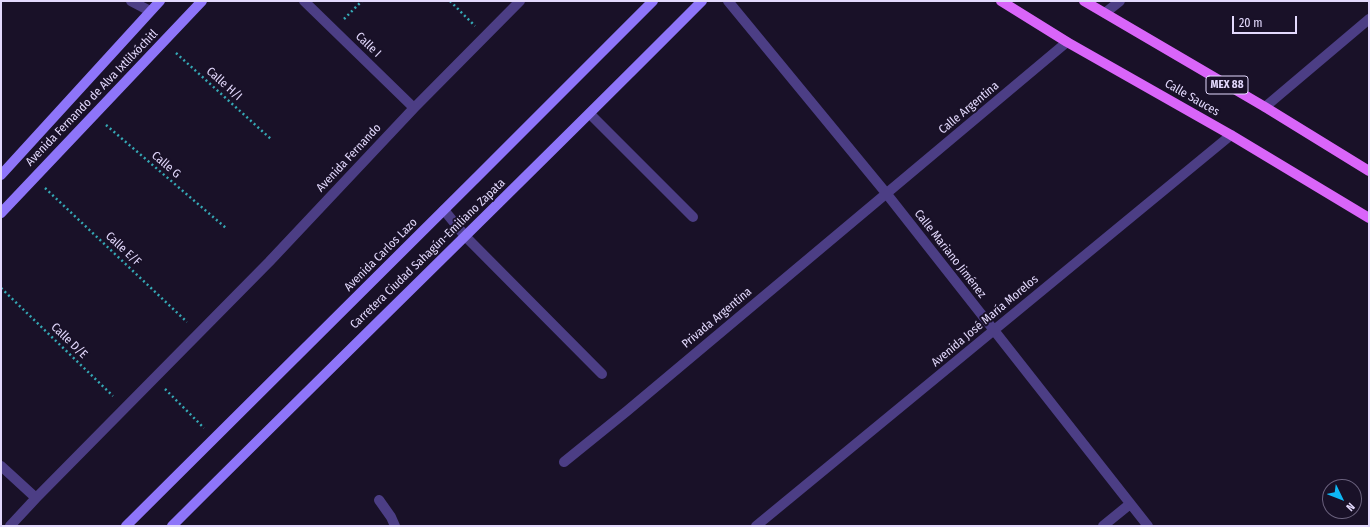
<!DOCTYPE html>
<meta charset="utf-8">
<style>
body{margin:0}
#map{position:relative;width:1370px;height:527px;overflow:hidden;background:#191128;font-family:"Fira Sans Condensed",sans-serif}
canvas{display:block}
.frame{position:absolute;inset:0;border:2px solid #e3d9fd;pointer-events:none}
.north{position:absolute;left:1322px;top:479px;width:40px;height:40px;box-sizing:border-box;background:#191128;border:1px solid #6a617d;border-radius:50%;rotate:133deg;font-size:11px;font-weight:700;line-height:16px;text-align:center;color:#e3d9fd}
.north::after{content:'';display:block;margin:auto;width:14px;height:18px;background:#0eb8f5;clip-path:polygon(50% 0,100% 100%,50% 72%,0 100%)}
.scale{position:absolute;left:1232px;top:16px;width:65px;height:18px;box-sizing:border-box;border:2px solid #e3d9fd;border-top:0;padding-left:5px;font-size:12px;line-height:14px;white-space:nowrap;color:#e3d9fd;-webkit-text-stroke:3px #191128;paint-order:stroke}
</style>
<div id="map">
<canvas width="1370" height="527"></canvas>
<div class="frame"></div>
<div class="north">N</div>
<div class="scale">20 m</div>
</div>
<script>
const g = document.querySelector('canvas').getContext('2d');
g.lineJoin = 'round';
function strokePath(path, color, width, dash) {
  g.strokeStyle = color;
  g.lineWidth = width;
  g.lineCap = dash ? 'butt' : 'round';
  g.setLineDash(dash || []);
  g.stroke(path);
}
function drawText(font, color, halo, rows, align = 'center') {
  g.font = font + ' "Fira Sans Condensed",sans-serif';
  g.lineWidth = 4;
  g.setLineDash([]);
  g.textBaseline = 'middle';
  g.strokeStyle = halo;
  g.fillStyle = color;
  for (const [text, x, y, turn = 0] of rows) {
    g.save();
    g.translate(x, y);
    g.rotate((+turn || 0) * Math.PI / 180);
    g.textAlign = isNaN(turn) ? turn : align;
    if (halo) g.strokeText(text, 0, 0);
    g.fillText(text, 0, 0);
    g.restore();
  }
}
strokePath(new Path2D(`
 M450,1l25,25
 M344,19l18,-18
 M176,53l96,87
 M106,125l120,103
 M45,188l142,134
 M1,288l112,108
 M165,389l39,39`), '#35a8b5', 2.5, [2, 3]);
strokePath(new Path2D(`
 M131,1l19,10
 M304,1l110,107
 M728,1l158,192 262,333
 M1105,13l15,-12
 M1265,107l104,-88
 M590,114l103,103
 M444,210l21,26 137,138
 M564,462l63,-51 440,-369
 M1,466l35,32
 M379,500l12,17 4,9
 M10,526l26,-28 233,-236 145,-154 106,-107
 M756,526l475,-391
 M1103,526l27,-22`), '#4c3e85', 10);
strokePath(new Path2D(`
 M1,175l159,-174
 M1,213l201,-212
 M126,526l352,-350 175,-175
 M172,526c176,-176 355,-349 530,-525`), '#8e75f9', 10);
strokePath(new Path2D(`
 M1001,1l66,41 164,93 138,83
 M1084,1l181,106 104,64`), '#d965f9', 10);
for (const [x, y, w] of [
 [1227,85,42]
]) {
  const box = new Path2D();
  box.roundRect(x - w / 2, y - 9, w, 18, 3);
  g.fillStyle = '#191128';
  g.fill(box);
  strokePath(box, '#e3d9fd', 1);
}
drawText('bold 11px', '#e3d9fd', null, [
 ["MEX 88",1227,85]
]);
drawText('12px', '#e3d9fd', '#191128', [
 ["Calle I",368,45,44],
 ["Calle H/I",224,84,42],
 ["Avenida Fernando de Alva Ixtlilxóchitl",92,98,-46],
 ["Calle Sauces",1192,98,30],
 ["Calle Argentina",969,108,-40],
 ["Avenida Fernando",349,158,-47],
 ["Calle G",166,165,41],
 ["Calle E/F",123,249,43],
 ["Carretera Ciudad Sahagún-Emiliano Zapata",428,254,-44],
 ["Calle Mariano Jiménez",950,254,52],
 ["Avenida Carlos Lazo",381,255,-45],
 ["Privada Argentina",717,318,-40],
 ["Avenida José María Morelos",985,321,-40],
 ["Calle D/E",69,341,44]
]);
</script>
